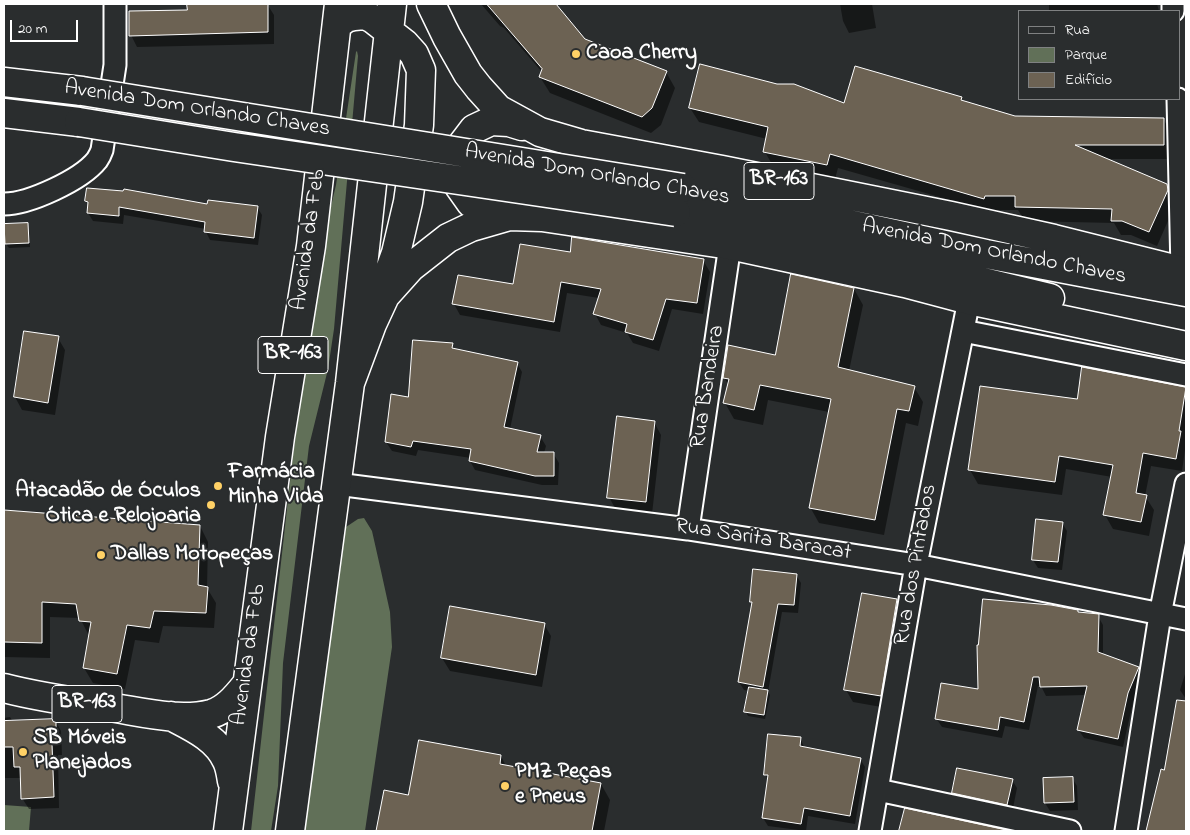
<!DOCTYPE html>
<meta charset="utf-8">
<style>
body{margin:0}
#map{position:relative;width:1190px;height:835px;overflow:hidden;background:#2a2d2e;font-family:"Indie Flower",sans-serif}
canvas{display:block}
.frame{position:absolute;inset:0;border:5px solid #fff;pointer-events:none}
.legend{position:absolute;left:1018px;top:10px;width:162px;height:90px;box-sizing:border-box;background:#2a2d2e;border:1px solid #7f8182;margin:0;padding:6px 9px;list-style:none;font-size:15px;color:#fff}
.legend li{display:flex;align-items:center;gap:10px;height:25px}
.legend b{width:25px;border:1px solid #7f8182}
.scale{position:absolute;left:10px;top:20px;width:68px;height:22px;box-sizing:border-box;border:2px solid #fff;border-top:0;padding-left:6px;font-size:15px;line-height:18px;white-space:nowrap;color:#fff;-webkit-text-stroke:4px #2a2d2e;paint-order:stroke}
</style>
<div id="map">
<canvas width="1190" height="835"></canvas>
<div class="frame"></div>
<ul class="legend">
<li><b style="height:6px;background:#2a2d2e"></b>Rua</li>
<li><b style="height:14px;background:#617058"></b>Parque</li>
<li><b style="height:14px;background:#6c6253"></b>Edifício</li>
</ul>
<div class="scale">20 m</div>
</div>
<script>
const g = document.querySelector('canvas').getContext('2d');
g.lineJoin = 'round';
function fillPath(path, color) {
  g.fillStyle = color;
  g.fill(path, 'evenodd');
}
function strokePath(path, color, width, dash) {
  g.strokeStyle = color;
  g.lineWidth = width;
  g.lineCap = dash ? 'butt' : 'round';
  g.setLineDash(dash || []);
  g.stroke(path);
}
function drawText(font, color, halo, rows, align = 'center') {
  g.font = font + ' "Indie Flower",sans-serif';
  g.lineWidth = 4;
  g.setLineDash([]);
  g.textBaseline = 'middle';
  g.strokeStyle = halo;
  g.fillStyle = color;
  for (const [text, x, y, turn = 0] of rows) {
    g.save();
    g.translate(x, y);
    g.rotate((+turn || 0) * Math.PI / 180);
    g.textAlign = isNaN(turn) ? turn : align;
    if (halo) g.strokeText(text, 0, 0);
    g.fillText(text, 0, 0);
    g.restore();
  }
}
fillPath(new Path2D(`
 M357,51l1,5 -24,273 -6,40 -19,77 -26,217 -5,123 -7,45h-20l42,-376 31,-219 12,-51 20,-133z
 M364,518l8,13 9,40 9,41 2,35 -27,184h-61l42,-304 12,-8z
 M4,805l27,2 -2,24h-25z`), '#617058');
fillPath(new Path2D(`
 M189,4h78l7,11v29l-137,3 -6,-12 58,-24z
 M481,4h73l31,36 81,32 9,16 -14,37 -10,8 -101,-40 -10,-16 2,-5 -38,-44 -4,-2z
 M840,4h32l4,24 -27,5 -6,-12z
 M1049,4h108l2,7h-110z
 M961,98l3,4 50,15 149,2 9,14v26h-67l62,26 8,15v5l-18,41 -26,-11h-10l-7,-12 -89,-2 -7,-11h-25l-1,2 -154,-44 -3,11 -62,-13 -8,-14 2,-13 -68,-17 -9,-14 155,-3z
 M124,193l85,13 48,1 5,8 -4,30 -48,-5 -4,-8v-3l-82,-14 -1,9 -30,-3 -5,-8 1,-8 -2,-4z
 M27,225l2,3 1,19 -21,1 -3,-4v-18z
 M571,254l132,6 7,12 -7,42 -31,-5 -13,42 -26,-8 -6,-10 -26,-8 -6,-11 4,-16 -32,-5 -7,39 -100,-17 -6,-11 60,-18z
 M854,289l9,16 -14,66 65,16 9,15 -5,24 -12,-3 -22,112 -65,-12 -9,-16 19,-95 -61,-12 -5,25 -29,-6 -9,-16 4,-18 -5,-7 52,-22z
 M58,338l7,12 -10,65 -33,-5 -7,-13z
 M452,345l3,5 62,13 5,9 -12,57 30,7 6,10 -2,7h9l6,10 -1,22h-16l-67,-15 -5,-9 1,-3 -53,-8 -2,6 -24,-5 -6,-9 23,-44z
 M1185,388l1,55 -4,28 -31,-5 -6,30 9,14 -5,26 -36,-7 -8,-14 7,-38 -46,-8 -4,26 -84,-11 -8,-14 108,-69z
 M654,422l7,13 -9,79 -36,-4 -7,-13z
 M4,511l196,15 8,16 -1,46 9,15 -2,25 -51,-2 -4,17 -24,-3 -10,49 -32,-6 -9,-15 5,-32 -9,-18 -30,-1v41l-46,-1z
 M1062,523l5,8 -5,39 -24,-2 -5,-8z
 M796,575l5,8 -3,30 -16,-1 -14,80 2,3 -5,24 -17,-3 -2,-4 3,-21 -5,-1 -5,-8 14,-77 -2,-4z
 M897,600l7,13 -17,95 -34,-6 -7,-12z
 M1078,614l20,2 5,9v30l35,13 5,9 -10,25 -10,45 -39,-9 -6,-9 8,-34 -40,1 -5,-10h-3l-9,44 -24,-4 -3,12 -60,-11 -6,-9 43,-27z
 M544,624l7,12 -9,51 -92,-16 -8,-13z
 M1186,671v28l-6,-9z
 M1177,708l9,3v120h-39l15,-60h3z
 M10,717l3,5 42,-2 6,11 1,24h-4l1,53 -30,1 -7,-11v-20h-18v-60z
 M800,738l5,11 55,10 5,8 -10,57 -47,-8 -2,15 -38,-5 -5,-8 5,-38 -3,-6z
 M501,756l5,10 95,18 9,16 -6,31h-227l8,-39 24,4z
 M1072,778l5,8 1,24 -28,1 -5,-8z
 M1012,780l5,8 -5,25 -54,-12 -4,-8z
 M905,810l100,21h-105z`), '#0007');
const building = new Path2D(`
 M187,4h81v28l-139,4v-25l58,-1z
 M487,4h69l29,35 82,32 -15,37 -10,9 -103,-40 3,-8z
 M700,64l77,20h17l50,19 11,-37 107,31 -1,3 54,16 149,2v27h-89l92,39 1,6 -19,42 -27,-11h-11l1,-12 -97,-2v-11h-30l-1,3 -154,-45 -3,11 -64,-13 5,-25 -79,-19z
 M87,188l36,3 1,-2 83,15 1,-4 50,6 -4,32 -50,-6 1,-10 -86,-15v9l-32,-3 1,-11 -3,-1z
 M28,223l1,20 -24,1 -1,-20z
 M572,237l132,22 -7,44 -31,-4 -13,41 -28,-8 2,-8 -34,-10 8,-25 -40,-7 -7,40 -102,-18 6,-29 55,9 7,-40 50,8z
 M791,274l63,14 -16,79 77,19 -6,25 -12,-2 -22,111 -66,-12 22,-109 -71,-14 -6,25 -31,-7 6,-24 -6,-1 5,-33 47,10z
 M24,331l35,5 -11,67 -34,-6z
 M413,340l40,3 -1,5 66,14 -14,65 37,8 -4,17h17v24h-19l-66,-15 2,-12 -58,-8 -2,6 -26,-5 6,-48 17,3z
 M1082,367l104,20 -7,44h2l-5,28 -33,-6 -7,40 11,2 -6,27 -38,-7 10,-50 -54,-9 -4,26 -87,-12 12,-84 97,13z
 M617,416l38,5 -9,81 -39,-4z
 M4,510l196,15 -2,60 10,2 -2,26 -52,-2 -4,17 -23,-3 -10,49 -34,-6 8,-46 -12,-1 -3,-17 -34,-2v41l-38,-1z
 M1036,519l27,3 -5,40 -26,-2z
 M753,569l44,5 -3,31 -16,-1 -15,83 -25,-5 14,-80h-2z
 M862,593l35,6 -16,97 -37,-6z
 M983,599l68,6 27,5v2l21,2 -1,38 41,15 -11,26 -10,46 -41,-9 10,-44 -47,1 -1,-10h-6l-9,45 -24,-5 -2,13 -63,-11 6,-36 37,6 -1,-44h1z
 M450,606l95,17 -9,52 -95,-17z
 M749,687l19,3 -4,25 -20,-3z
 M1177,700l9,1v130h-40l15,-62 3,1z
 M56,719v25h-4l2,53 -33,2 -1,-32h-6l-1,-20h-9v-26z
 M768,734l33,3 -1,9 61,12 -11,58 -46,-8 -3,16 -39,-6 6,-43h-4z
 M419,740l82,15 -1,9 101,19 -9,48h-216l8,-41 24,5z
 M957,768l56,11 -6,26 -55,-12z
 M1073,777l1,25 -30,1 -1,-25z
 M905,808l106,23h-112z`);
fillPath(building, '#6c6253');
strokePath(building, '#fff', 1);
const street = new Path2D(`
 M1173,4v7
 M1178,99l4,172
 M4,204c25,0 77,-24 93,-44 2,-3 4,-7 5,-10l13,-85v-61
 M963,331l223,44
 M337,484l351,45 228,36 270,54
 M688,529l42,-284
 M878,790l192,41
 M870,831l46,-266 53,-265
 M1126,831l34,-216 26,-131`);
const primary = new Path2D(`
 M431,4l16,33 21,37 11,14 19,21 42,23 41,12 141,26 229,46 103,23 132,33
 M337,25l9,-7 8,-2 11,-1 8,4 32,25 9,10 7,16 -2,55 -11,77 -12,51 -14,39
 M4,82l78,9
 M4,113l75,9
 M683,188l303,66 200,38
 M676,212l55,9 319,77
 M509,216l-23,-6 -15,-7 -12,-17 -3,-21 2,-15 16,-21 17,-8 18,1 13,4
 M350,383l22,-59 13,-28 26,-29 37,-29 23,-11 38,-11 33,1 188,28 175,38 64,17 217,46
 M4,688c34,9 70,14 105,19 33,5 69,15 102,7 15,-4 26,-18 35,-29
 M171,716c21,11 46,22 56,45 3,6 4,14 5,20
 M228,831l52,-394 31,-191 28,-242
 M290,831l60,-448 42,-379`);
strokePath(street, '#fff', 25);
strokePath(primary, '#fff', 31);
strokePath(street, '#2a2d2e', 21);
strokePath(primary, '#2a2d2e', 28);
const primaryBridge = new Path2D(`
 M82,91l601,97
 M79,122l155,25 442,65`);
strokePath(primaryBridge, '#fff', 31, []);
strokePath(primaryBridge, '#2a2d2e', 28);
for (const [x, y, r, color] of [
 [576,54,5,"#ffd166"],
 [218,486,5,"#ffd166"],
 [211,505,5,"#ffd166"],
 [101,555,5,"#ffd166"],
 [23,752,5,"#ffd166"],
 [505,786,5,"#ffd166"]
]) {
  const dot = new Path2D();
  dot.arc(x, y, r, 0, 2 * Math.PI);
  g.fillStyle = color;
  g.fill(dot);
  strokePath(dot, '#2a2d2e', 2);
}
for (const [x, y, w] of [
 [779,181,70],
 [293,355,70],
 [87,704,70]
]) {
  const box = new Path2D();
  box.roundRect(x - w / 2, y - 18.5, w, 37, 4);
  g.fillStyle = '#2a2d2e';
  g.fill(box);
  strokePath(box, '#fff', 1);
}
drawText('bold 21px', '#fff', null, [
 ["BR-163",779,181],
 ["BR-163",293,355],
 ["BR-163",87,704]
]);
drawText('bold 22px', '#fff', '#2a2d2e', [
 ["Caoa Cherry",586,54],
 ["Farmácia",228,473],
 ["Minha Vida",228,498],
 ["Atacadão de Óculos",201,492,"right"],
 ["Ótica e Relojoaria",201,517,"right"],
 ["Dallas Motopeças",111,555],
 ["SB Móveis",33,739],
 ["Planejados",33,764],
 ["PMZ Peças",515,773],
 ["e Pneus",515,798]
], 'left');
drawText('22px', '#fff', '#2a2d2e', [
 ["Avenida Dom Orlando Chaves",197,110,9],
 ["Avenida Dom Orlando Chaves",597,176,10],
 ["Avenida da Feb",310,240,-82],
 ["Avenida Dom Orlando Chaves",994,253,11],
 ["Rua Bandeira",709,387,-81],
 ["Rua Sarita Baracat",763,541,9],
 ["Rua dos Pintados",917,565,-80],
 ["Avenida da Feb",250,655,-82]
]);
</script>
